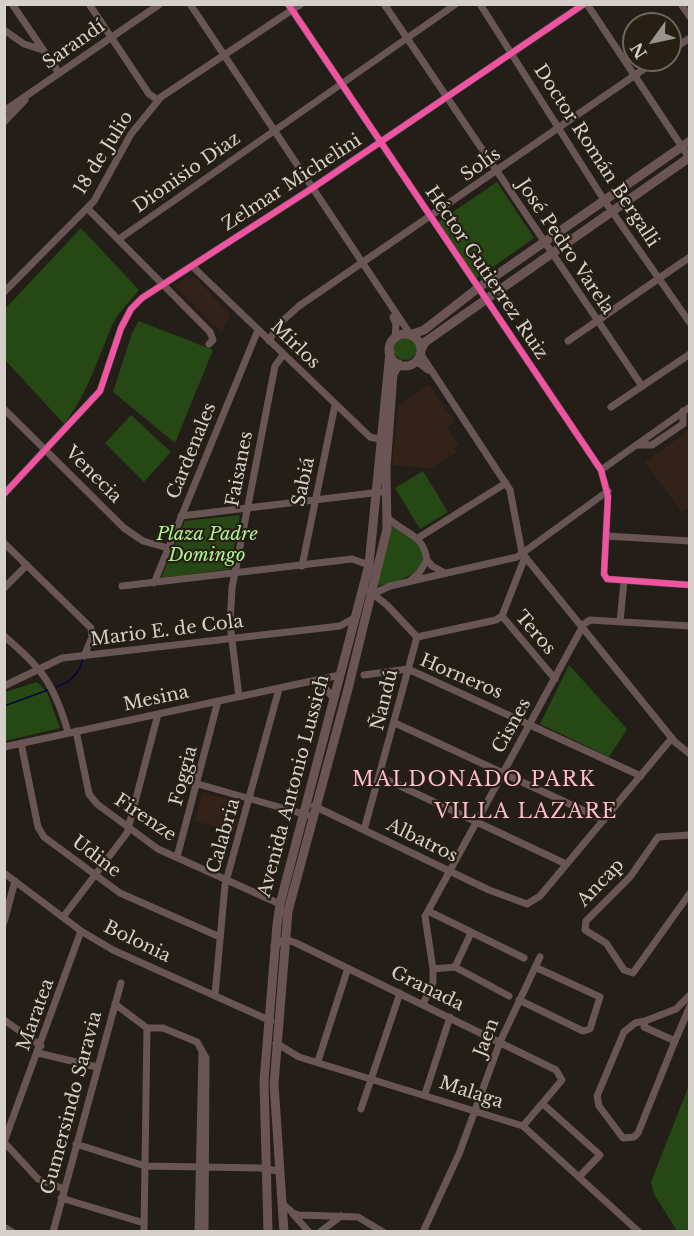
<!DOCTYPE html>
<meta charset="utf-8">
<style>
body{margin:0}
#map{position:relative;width:694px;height:1236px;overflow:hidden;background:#231e18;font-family:"Libre Baskerville",serif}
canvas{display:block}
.frame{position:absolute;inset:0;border:6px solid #d6d0ca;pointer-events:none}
.north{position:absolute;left:622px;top:12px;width:60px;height:60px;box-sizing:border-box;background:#271f14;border:2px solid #6d665d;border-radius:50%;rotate:237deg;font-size:16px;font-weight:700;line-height:24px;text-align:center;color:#d6d0ca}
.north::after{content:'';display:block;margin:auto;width:21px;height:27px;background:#97928c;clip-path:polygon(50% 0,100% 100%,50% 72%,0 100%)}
</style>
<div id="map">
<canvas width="694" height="1236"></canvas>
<div class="frame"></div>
<div class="north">N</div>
</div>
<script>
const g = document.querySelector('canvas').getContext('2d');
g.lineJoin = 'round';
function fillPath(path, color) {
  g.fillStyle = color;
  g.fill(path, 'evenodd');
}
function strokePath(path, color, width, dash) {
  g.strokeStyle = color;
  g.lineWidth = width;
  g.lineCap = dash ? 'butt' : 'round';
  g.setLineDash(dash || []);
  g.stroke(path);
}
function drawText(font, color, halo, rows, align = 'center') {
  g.font = font + ' "Libre Baskerville",serif';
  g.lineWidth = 4.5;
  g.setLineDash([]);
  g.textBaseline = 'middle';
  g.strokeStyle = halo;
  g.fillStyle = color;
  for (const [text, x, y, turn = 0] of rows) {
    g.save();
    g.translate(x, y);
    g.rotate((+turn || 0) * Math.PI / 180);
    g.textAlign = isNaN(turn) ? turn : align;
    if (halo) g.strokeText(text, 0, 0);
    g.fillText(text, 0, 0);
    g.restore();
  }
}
fillPath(new Path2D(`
 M188,276l8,2 34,36 -8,19 -48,-48z
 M429,384l26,38 -8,5 12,18 -5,3 3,4 -25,17 -40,-4 6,-59z
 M689,430v78l-7,5 -37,-51z
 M203,792l39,11 -8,29 -39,-11z`), '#32221a');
fillPath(new Path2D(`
 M497,182l37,56 -58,41 -38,-57z
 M81,228l58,62c-9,12 -23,24 -28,38 -15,35 -23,65 -47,96l-59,-64v-51z
 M139,321l74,29 -38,93 -62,-51 19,-59z
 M393 348a12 12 0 1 1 24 0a12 12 0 1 1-24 0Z
 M131,415l40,37 -27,30 -39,-39z
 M423,471l25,41 -28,17 -25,-41z
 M240,515l-10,54 -69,9 24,-57z
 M390,524c8,6 22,12 28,19 22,29 -21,38 -40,43z
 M569,665l58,64 -18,28 -69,-33z
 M37,682l10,10 13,36 -55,13v-49z
 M689,1085v146h-12l-23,-37 -3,-12z`), '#264815');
strokePath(new Path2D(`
 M56,687c15,-5 22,-13 27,-27
 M4,706l44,-16`), '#030741', 1.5);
strokePath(new Path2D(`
 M12,4l47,69
 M89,4l60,90 9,6
 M190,4l220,330
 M288,4l313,466 7,26 -4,78 3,5 83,6
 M384,4l258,382
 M480,4l124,196 86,123
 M587,4l103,155
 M681,4l9,13
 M4,30l20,14 19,6
 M670,51l20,-13
 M4,111l156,-107
 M4,122l21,-22
 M87,208l123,124 3,8 -4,4
 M119,239l337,-235
 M192,266l178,171 9,2
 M4,292l90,-91 37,-67 30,-37 140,-93
 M393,317l3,7 -1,14
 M269,341l9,-16 21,-19 358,-246
 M568,341l122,-84
 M420,353l90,137 12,63 153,189 15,12
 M413,363h6l9,7
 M611,407l79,-53
 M4,409l120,119 19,13 25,7
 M638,445h14l31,-21v-13
 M601,470l89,-63
 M4,494l96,-103 21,-63 10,-19 11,-11 169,-109 273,-185
 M181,516l200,-24
 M387,517c17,17 36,16 40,43l-8,13 -9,8
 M606,536l84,5
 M418,538l88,-55
 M4,543l87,85 1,9 -8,19
 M427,560l5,6 13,7
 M302,566l33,-161
 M154,583l104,-253
 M122,586l230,-27 17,6
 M4,588l23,-23
 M373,594l17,-8 127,-29 91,-66
 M502,616l53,63
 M502,616l23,-59
 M620,622l4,-41
 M4,636c38,32 50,48 64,96
 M417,637l79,-17 6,-4
 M364,675l44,-6 233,107
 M314,682l12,7 8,10
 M4,686l58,-28 278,-32 16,-9
 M239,697l-9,-73 2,-36 43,-222 8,-11
 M395,723l209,97
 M76,731l13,63 8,10 61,45 122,55
 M21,743l17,84 6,10 76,56 100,44
 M4,747l336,-72
 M381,777l185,87
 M198,784l109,31
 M314,806l175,84 38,14 13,-8 132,-158
 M364,830l53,-193 -30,-32 -18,-14
 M690,835l-32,2 -28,40 -44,44 -1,9 21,13 18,27 9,3 57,-80
 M177,857l41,-156
 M4,873l77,58 32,19 158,71
 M428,911l96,47
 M63,917l64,-84 31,-119
 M4,922l11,-41
 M274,946l11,-7 11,4 260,127 6,10 -39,46
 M455,967l16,-34
 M433,969l22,-2 54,29
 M215,995l10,-110 54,-196
 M690,995l-14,14 -31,12 -1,6 31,14 15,-35
 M519,1000l64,31 7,-2 10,-32 -65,-30
 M115,1004l32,24h16l34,14 9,16 -1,174
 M423,1004l10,-22v-13l-8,-53 3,-5 156,-287 6,-4 100,6
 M4,1020l37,26
 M645,1021l-10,2 -11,9 -27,64 2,10 24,32 11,-1 4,-4 37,-92
 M276,1043l23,14 224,69 116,106
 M38,1053l59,14
 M318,1061l30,-93
 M425,1094l25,-77
 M543,1104l57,51 -20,21
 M361,1109l39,-116
 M4,1142l77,-211
 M4,1142l34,37 26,10
 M76,1144l69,22 115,2 18,3
 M61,1198l83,25
 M284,1205l9,8 6,2 59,2 25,15
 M293,1214l16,18
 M4,1227l8,5
 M53,1232l68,-249
 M144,1232l3,-204
 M198,1232l4,-181
 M320,1232l21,-16
 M423,1232l36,-78 41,-112 40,-85`), '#695654', 7);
strokePath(new Path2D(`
 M389 350a16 16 0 1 1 32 0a16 16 0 1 1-32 0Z
 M410,335l14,-5 54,-42 212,-147
 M421,350l4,-8 265,-185
 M268,1232l-4,-151 13,-156 3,-21 89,-339 21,-213
 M284,1232l-10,-148 14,-173 60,-222 39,-160 -1,-61 4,-54 3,-40 6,-10`), '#6a5554', 9);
strokePath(new Path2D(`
 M288,4l313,466 7,26 -4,78 3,5 83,6
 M4,494l96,-103 21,-63 10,-19 11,-11 169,-109 273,-185`), '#f153a3', 6);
drawText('18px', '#d6d0ca', '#271f14', [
 ["Sarandí",74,45,-35],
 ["18 de Julio",104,153,-58],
 ["Doctor Román Bergalli",596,156,57],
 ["Solís",481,165,-35],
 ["Dionisio Diaz",187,173,-35],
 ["Zelmar Michelini",292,183,-33],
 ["José Pedro Varela",565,247,56],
 ["Héctor Gutierrez Ruiz",486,273,56],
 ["Mirlos",295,345,44],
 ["Cardenales",192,451,-68],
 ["Faisanes",240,469,-79],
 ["Venecia",93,475,45],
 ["Sabiá",304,482,-78],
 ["Mario E. de Cola",167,631,-7],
 ["Teros",535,633,49],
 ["Horneros",461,677,23],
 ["Mesina",156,699,-12],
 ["Ñandú",385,700,-76],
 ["Cisnes",512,726,-61],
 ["Foggia",184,776,-75],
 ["Avenida Antonio Lussich",294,786,-75],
 ["Firenze",145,818,34],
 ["Calabria",224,836,-74],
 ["Albatros",422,841,26],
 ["Udine",96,857,37],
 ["Ancap",601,883,-46],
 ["Bolonia",137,942,26],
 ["Granada",427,989,26],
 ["Maratea",36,1015,-70],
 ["Jaen",487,1038,-69],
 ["Malaga",471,1093,18],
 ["Gumersindo Saravia",72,1103,-75]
]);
drawText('italic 18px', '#adf592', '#271f14', [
 ["Plaza Padre",207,535],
 ["Domingo",207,556]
]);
g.letterSpacing = '1.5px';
drawText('20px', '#fdbbd1', '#271f14', [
 ["MALDONADO PARK",474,780],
 ["VILLA LAZARE",526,812]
]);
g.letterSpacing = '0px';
</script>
